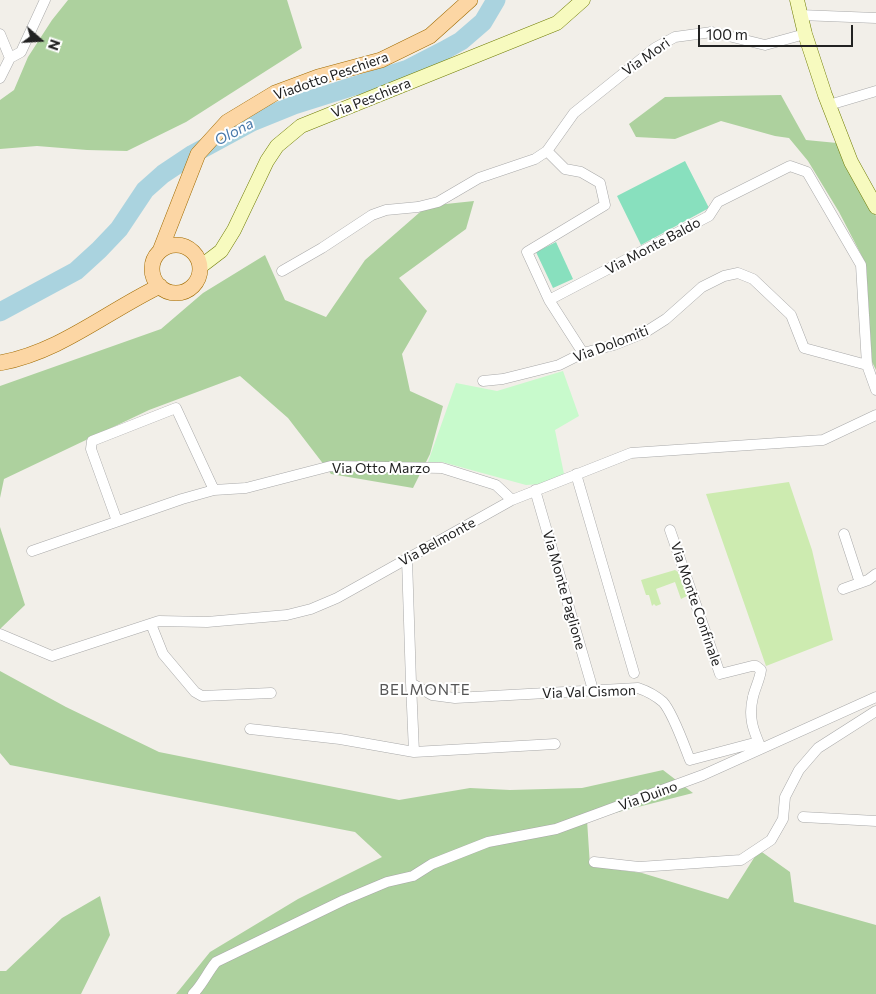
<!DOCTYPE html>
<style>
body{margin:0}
#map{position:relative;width:876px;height:994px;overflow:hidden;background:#f2efe9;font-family:Commissioner,sans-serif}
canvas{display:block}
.north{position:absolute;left:15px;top:15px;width:50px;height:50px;-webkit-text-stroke:4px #fff;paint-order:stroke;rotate:109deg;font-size:14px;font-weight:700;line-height:20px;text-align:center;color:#222}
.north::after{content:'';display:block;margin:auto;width:18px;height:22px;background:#222;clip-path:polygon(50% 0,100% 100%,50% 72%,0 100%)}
.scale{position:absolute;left:698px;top:25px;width:155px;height:22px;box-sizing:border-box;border:2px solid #222;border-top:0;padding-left:6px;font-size:15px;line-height:18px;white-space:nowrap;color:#222;-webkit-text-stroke:4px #fff;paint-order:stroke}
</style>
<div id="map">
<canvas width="876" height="994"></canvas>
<div class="north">N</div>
<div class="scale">100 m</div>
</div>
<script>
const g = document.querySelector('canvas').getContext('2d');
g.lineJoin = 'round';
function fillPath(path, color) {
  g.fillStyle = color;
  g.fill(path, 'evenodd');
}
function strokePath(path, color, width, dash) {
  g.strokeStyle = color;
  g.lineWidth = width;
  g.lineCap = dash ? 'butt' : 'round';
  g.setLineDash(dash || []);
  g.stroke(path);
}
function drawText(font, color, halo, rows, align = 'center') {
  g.font = font + ' Commissioner,sans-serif';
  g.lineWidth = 4;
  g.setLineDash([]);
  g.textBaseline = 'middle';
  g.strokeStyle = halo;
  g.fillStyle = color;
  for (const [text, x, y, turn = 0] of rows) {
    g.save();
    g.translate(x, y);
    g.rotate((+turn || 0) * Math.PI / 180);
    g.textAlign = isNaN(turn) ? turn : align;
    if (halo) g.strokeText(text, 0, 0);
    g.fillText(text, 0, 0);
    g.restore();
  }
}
fillPath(new Path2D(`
 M789,482l23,68 21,90 -67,26 -60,-172z
 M675,570l3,2 9,24 -6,3 -6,-17 -19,7 5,15 -5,2 -2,-2 -2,2 -3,-11h-3l-5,-15z`), '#cdebb0');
fillPath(new Path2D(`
 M68,0h219l15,48 -116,74 -59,29 -40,-1 -50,-4 -37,3v-49l14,-10 14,-33 24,-37z
 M781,95l25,45 31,3 39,73v154l-4,-8 -6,-98 -27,-52 -31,-51 -19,-23 -14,-2 -54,-15 -46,18 -39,-2 -7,-13 36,-27z
 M474,201l-8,28 -67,49 28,33 -25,43 8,37 33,15 -13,48 -17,34 -82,-14 -43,-56 -48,-42 -91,34 -145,69 -4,19v-112l161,-57 42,-36 62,-38 20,45 41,17 39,-57 62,-54z
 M0,527l25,78 -25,24z
 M0,671l66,36 93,45 240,48 71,-12 40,2 72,-2 81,-18 30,23 -106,27 3,46 52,7 86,26 31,-49 31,22 4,30 82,23v69h-700l34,-42 88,-53 84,-42 -27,-25 -345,-67 -10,-12z
 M100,896l10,39 -29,59h-81v-23h6l56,-53z`), '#add19e');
fillPath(new Path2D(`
 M563,371l16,45 -24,14 9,44 -24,10 -14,1 -84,-23h-14l28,-79 41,8z`), '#c8facc');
fillPath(new Path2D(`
 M685,161l24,47 -68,37 -24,-49z
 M556,242l17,37 -20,9 -17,-36z`), '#88e0be');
strokePath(new Path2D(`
 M0,312l76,-41 23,-21 20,-21 26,-39 18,-16 30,-20 59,-32 42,-17 114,-36 35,-18 18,-10 22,-19 13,-22`), '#aad3df', 19);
const street = new Path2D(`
 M800,15l76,3
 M0,34l10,24
 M0,78l10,-20 11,-6 24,-52
 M829,105l47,-14
 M547,151l18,18 16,3 19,11 5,22 -78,47 22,48 34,53
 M282,271l40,-23 50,-33 14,-5 32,-3 20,-5 41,-24 56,-19 12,-8 27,-38 81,-65 20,-11 37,-5 53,13 40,-11
 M549,300l160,-84 9,-14 72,-36 17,6 54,93 6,100
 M483,381l20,-2 56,-14 24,-12 31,-8 30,-12 22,-14 36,-32 22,-11 14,-3 15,6 38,36 13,33 63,17 9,25
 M576,474l58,199
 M535,490l58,200
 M117,521l-26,-72 1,-8 84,-33 38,82
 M670,530l50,144 32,-8h4l5,4c-1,9 -6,18 -8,27 -5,20 0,33 8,51
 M844,534l16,49
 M32,551l150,-52 32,-9 32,-2 85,-22 111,2 54,17 16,15
 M407,559l4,124 3,69
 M843,589l25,-9 8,-6
 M151,624l12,30 32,38 7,4 69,-3
 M0,634l52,22 107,-35 48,1 80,-7 24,-6 26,-11 175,-98 119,-47 192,-13 53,-25
 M411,683l21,12 23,3 183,-10c9,3 18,8 25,14 10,11 21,43 27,58l68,-18
 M250,729l90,10 74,13 141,-8
 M803,817l73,4
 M594,862l45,5 102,-7 30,-20 12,-21 2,-22 14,-27 19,-22 58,-37
 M193,994c10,-10 14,-21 23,-32l128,-62 43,-18 26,-6 19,-12 56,-22 68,-13 147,-54 173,-78`);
const secondary = new Path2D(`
 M797,0l8,34 20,61 26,67 25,45
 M200,267l21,-16 13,-21 33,-69 10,-15 24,-20 256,-103 26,-23`);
const primary = new Path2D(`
 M152 269a24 24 0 1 1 48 0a24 24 0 1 1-48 0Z
 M160,251l38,-97 29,-32 48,-29 43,-16 63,-17 49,-24 40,-36
 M0,363c60,-11 106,-51 160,-77`);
strokePath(street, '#a9a9a9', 11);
strokePath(secondary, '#707d05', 15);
strokePath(primary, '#a06b00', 16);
strokePath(street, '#fff', 10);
strokePath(secondary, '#f7fabf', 14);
strokePath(primary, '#fcd6a4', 15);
drawText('14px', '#222', '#fff', [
 ["Via Mori",646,57,-35],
 ["Viadotto Peschiera",331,76,-19],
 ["Via Peschiera",371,98,-22],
 ["Via Monte Baldo",653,246,-28],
 ["Via Dolomiti",611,344,-21],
 ["Via Otto Marzo",381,468],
 ["Via Belmonte",437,542,-29],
 ["Via Monte Paglione",564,590,74],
 ["Via Monte Confinale",696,604,71],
 ["Via Val Cismon",589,692,-2],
 ["Via Duino",648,796,-20]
]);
drawText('italic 15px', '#4a7aab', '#fff', [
 ["Olona",234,132,-28]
]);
g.letterSpacing = '1px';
drawText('15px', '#555', '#fff', [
 ["BELMONTE",425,690]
]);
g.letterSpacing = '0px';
</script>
